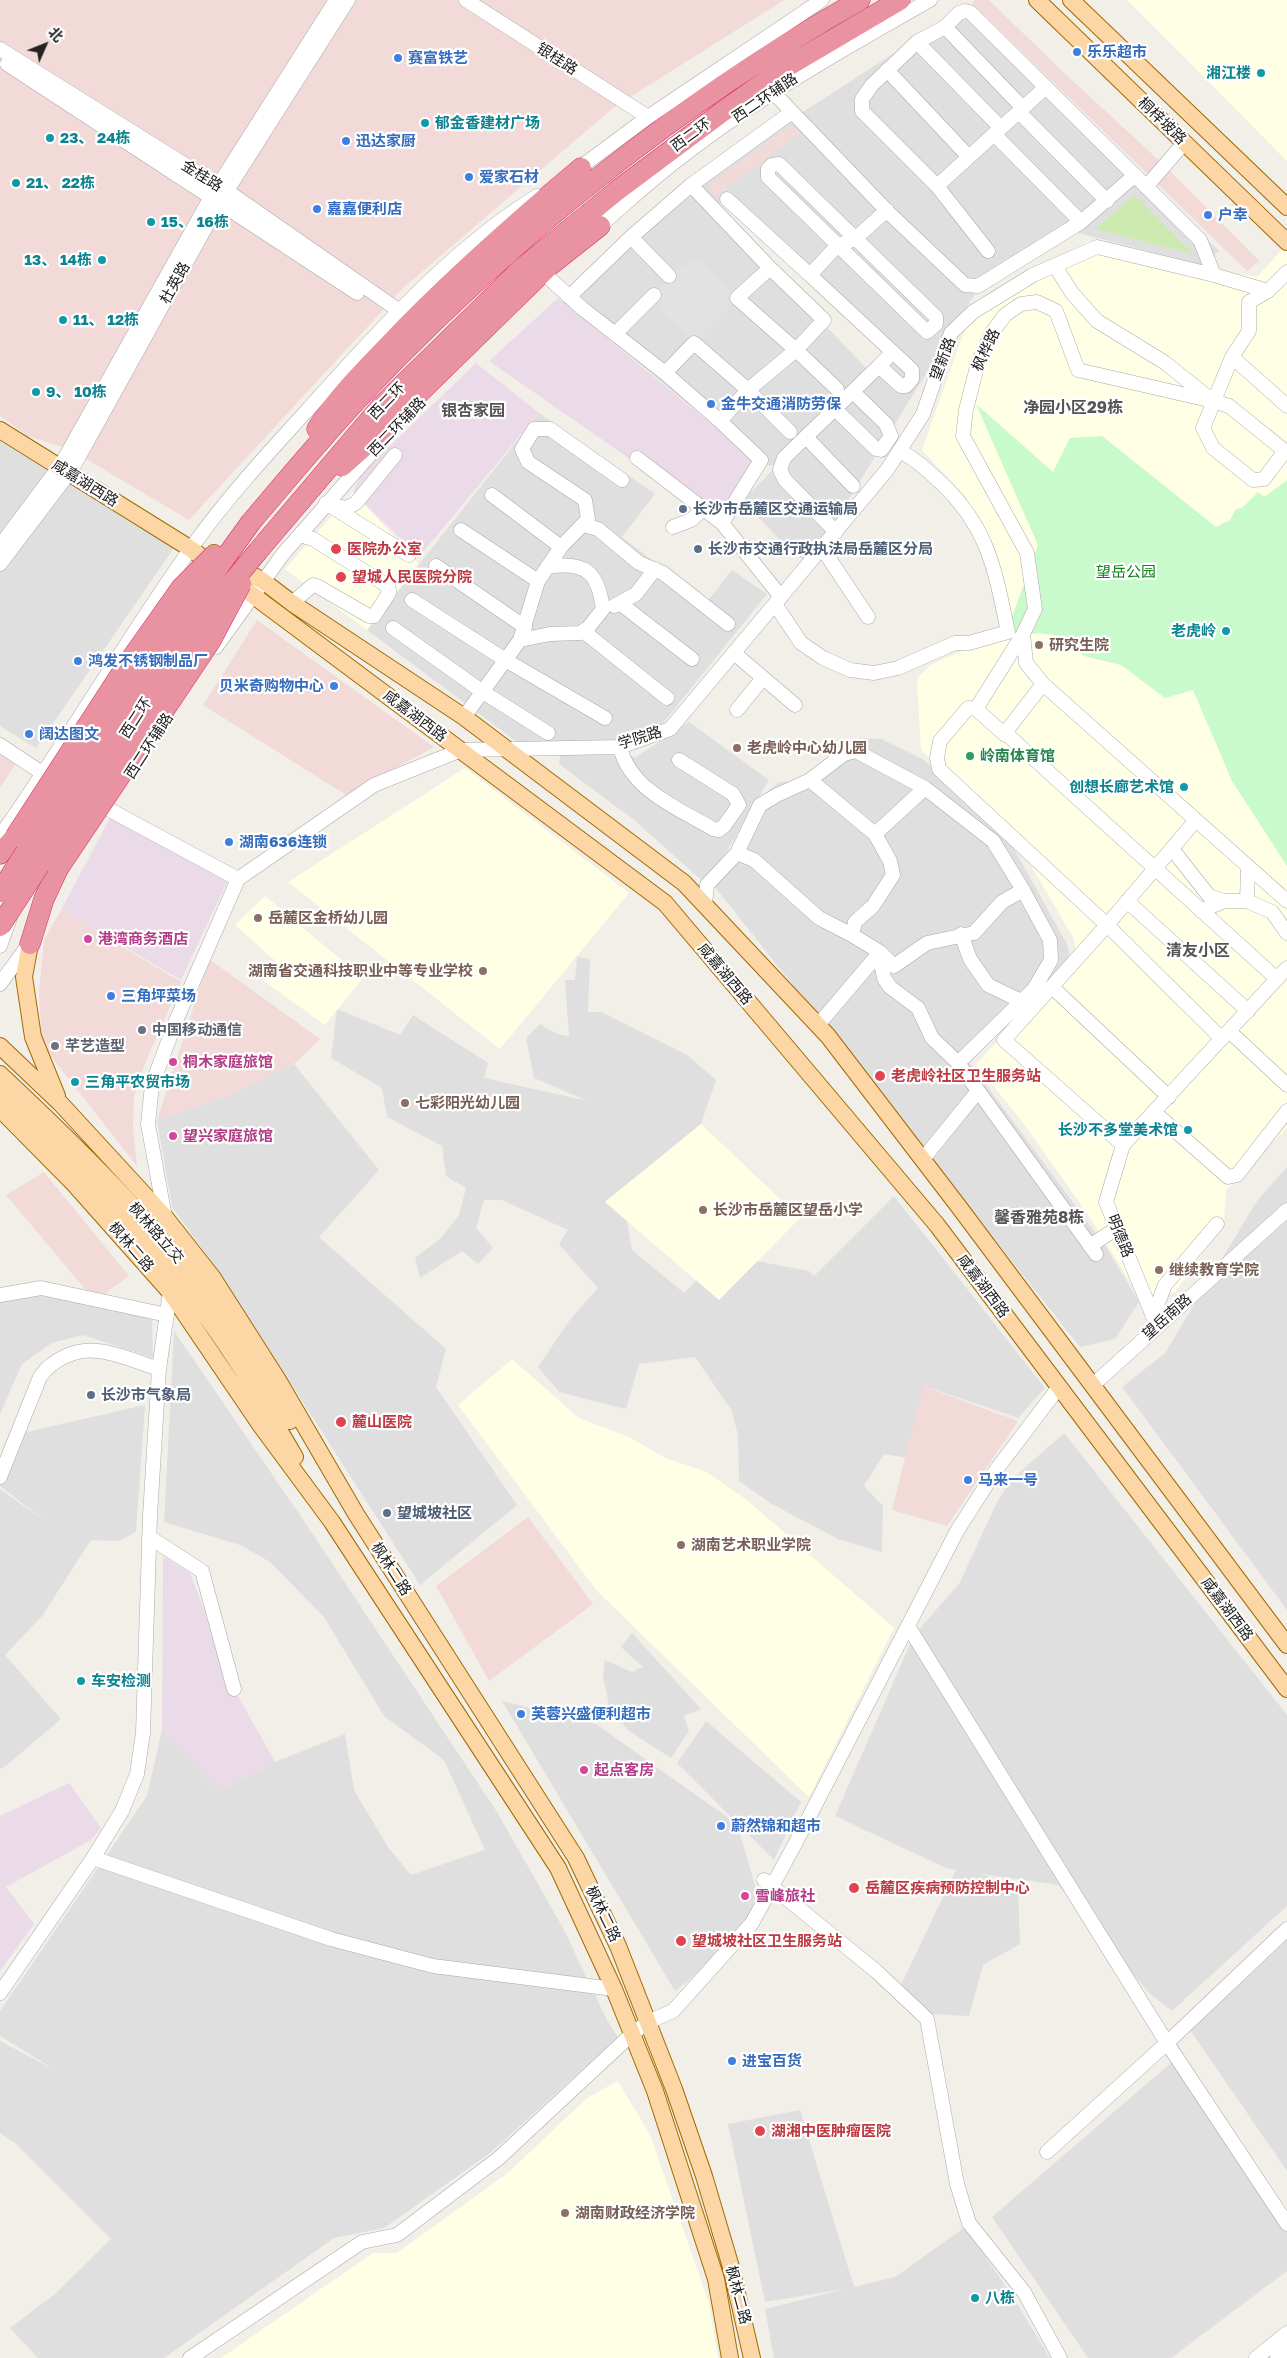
<!DOCTYPE html>
<meta charset="utf-8">
<style>
body{margin:0}
#map{position:relative;width:1287px;height:2358px;overflow:hidden;background:#f2efe9;font-family:"Golos Text","Noto Sans SC",sans-serif}
canvas{display:block}
.north{position:absolute;left:20px;top:20px;width:50px;height:50px;-webkit-text-stroke:4px #fff;paint-order:stroke;rotate:46deg;font-size:14px;font-weight:700;line-height:20px;text-align:center;color:#222}
.north::after{content:'';display:block;margin:auto;width:18px;height:22px;background:#222;clip-path:polygon(50% 0,100% 100%,50% 72%,0 100%)}
</style>
<div id="map">
<canvas width="1287" height="2358"></canvas>
<div class="north">北</div>
</div>
<script>
const g = document.querySelector('canvas').getContext('2d');
g.lineJoin = 'round';
function fillPath(path, color) {
  g.fillStyle = color;
  g.fill(path, 'evenodd');
}
function strokePath(path, color, width, dash) {
  g.strokeStyle = color;
  g.lineWidth = width;
  g.lineCap = dash ? 'butt' : 'round';
  g.setLineDash(dash || []);
  g.stroke(path);
}
function drawText(font, color, halo, rows, align = 'center') {
  g.font = font + ' "Golos Text","Noto Sans SC",sans-serif';
  g.lineWidth = 4.5;
  g.setLineDash([]);
  g.textBaseline = 'middle';
  g.strokeStyle = halo;
  g.fillStyle = color;
  for (const [text, x, y, turn = 0] of rows) {
    g.save();
    g.translate(x, y);
    g.rotate((+turn || 0) * Math.PI / 180);
    g.textAlign = isNaN(turn) ? turn : align;
    if (halo) g.strokeText(text, 0, 0);
    g.fillText(text, 0, 0);
    g.restore();
  }
}
fillPath(new Path2D(`
 M965,7l254,244 -18,14 -130,-34 -97,61 1,2 -166,270 -17,-12 -50,-51 138,-140 2,-11 -160,-149 -5,6 -18,-21 98,-70z
 M697,191l171,179 -96,96 -12,-3 -142,-117 -56,-43 1,-8z
 M539,413l116,81 -33,43 85,65 25,-32 35,24 -99,123 -9,10 -19,8 -21,5 -102,2 -150,-112z
 M0,438l176,107 -140,203 -36,-22z
 M689,722l80,58 -62,105 -73,-65 -75,-56 1,-8 6,-4 70,5z
 M857,738l24,1 42,20 85,79 59,106 3,15 -100,104 138,187 31,52 -24,37 -35,8 -369,-465 15,-17 43,-75 10,-8 31,-2z
 M577,957l13,2 -2,53h13l86,43 29,25 -15,44 -96,78 22,19 5,29 52,43 40,-42 27,9 58,11 5,5 80,-80 151,192 -27,30 -94,-32 -17,72 -23,-4 -20,32 19,20 -1,46 -44,-13 -66,-35 -33,-23 -1,-45 -6,-25 -37,-54 -56,7 -13,45 -67,-17 -21,-25 31,-46 29,-33 -39,-44 9,-14 -66,-30h-18l-8,28 17,20 -15,16 -16,-13 -42,27 -5,-20 26,-20 18,-23 7,-27 -20,-12 -4,-30 -55,-29 -5,-29 -51,-30 6,-49 63,26 13,-20 75,48 -4,15 104,23 -54,-23 -8,-40 14,-14 17,10 12,2 -4,-56h10z
 M294,1064l85,106 -60,67 127,112 -10,38 81,118 -97,80 -196,-306 -52,-72 -15,-87 73,-25z
 M1287,1167v443l-165,-223 43,-34 92,-152z
 M45,1281l107,29 1,48 -70,-23 -31,8 -30,21 -22,50v-125z
 M174,1331l128,187 195,294 66,116 44,92 11,17 -128,116 -106,75 -50,10 -170,120h-126l-28,-30 45,-34 56,-55 -96,-96 -15,-10v-92l57,30 -57,-35v-25l147,-215 15,-66 58,61 55,-29 70,-28 9,56 34,57 23,28 74,-25 -41,-90 -60,-44 -60,-99 -54,-55 -30,-17 -76,-23z
 M145,1405l-9,127 -17,9 -28,-1 -49,76 -37,39 56,64 -55,47 -6,3v-280l48,34 -48,-37v-9l22,-44z
 M1064,1433l223,282v191l-115,105 -22,-17 -92,-109 -76,-11 36,13 2,57 -37,21 -14,51 -37,-2 -31,-29 55,-115 -10,-2 -111,-52 79,-181 45,-51 38,-82 15,-23z
 M632,1633l69,76 -17,7 5,15 -18,27 -42,-27 -19,-21 -7,-34 2,-16 27,12 11,-5 -22,-20z
 M502,1701l94,23 141,100 26,88 -33,34 -55,45z
 M706,1721l95,81 -27,58 -97,-97z
 M1287,1934v237l-97,-141z
 M1173,2061l114,169v41l-116,87h-83l-96,-141z
 M800,2110l54,177 41,-10 70,-50 48,70 37,61h-276l-9,-49 80,-20 -80,13 -37,-178z`), '#e0dfdf');
fillPath(new Path2D(`
 M0,0h784l-171,108 -209,179 -215,233 -120,-71 -41,-13 -28,-20z
 M975,0h14l73,71 101,93 96,97 -12,10 -275,-268z
 M793,124l6,10 -84,62 -7,-10z
 M257,620l177,127 -88,48 -143,-90z
 M0,753l16,10 -16,25z
 M61,910l120,72 -35,79 -12,35 -1,31 4,39 -95,-121 -3,-53 5,-52z
 M209,959l111,80 -26,25 -64,31 -73,25z
 M44,1172l85,104 -34,25 -89,-106z
 M923,1386l95,35 -71,105 -55,-16z
 M528,1517l65,87 -104,77 -53,-95z`), '#f2dad9');
fillPath(new Path2D(`
 M558,298l201,165 -37,60 -233,-162z
 M476,363l63,50 -120,144 -66,-65 10,-20z
 M111,816l116,66 -46,98 -120,-70z
 M163,1556l27,17 44,116 41,73 -55,29 -58,-61z
 M69,1783l32,45 -10,12 -85,47 28,37 -34,47v-155z`), '#ebdbe8');
fillPath(new Path2D(`
 M1127,0h160v161z
 M1089,241l121,28 47,8 30,-33v884l-61,62 -2,34 -49,68 -33,9 -51,-82 -64,-91 -51,-64 100,-107 -2,-18 -60,-103 -93,-86 -4,-71 13,-14 69,-30 14,-15 -18,-73 -30,-51 -43,-46 38,-107 19,-44z
 M353,492l66,72 -52,66 -82,-61z
 M465,768l164,125 -129,156 -212,-167z
 M265,896l98,82 -38,47 -61,-44 16,-16 -45,-40z
 M701,1124l99,94 -81,82 -114,-98z
 M512,1359l67,59 50,19 36,21 40,13 42,29 147,128 -85,169 -212,-206 -139,-186z
 M618,2081l32,54 59,168 9,55h-497l152,-105h24l112,-81 78,-74z`), '#ffffe5');
fillPath(new Path2D(`
 M1135,195l58,59 -98,-25z`), '#cdebb0');
fillPath(new Path2D(`
 M976,404l77,68 17,-34 32,-2 114,91 14,-7 6,-11 6,-1 16,-16 6,5 23,-17v386l-55,-85 -39,-91 -28,8 -44,-33 -37,-9 -24,-20 -21,-3 -22,3 -5,-19 26,-72z`), '#c8facc');
fillPath(new Path2D(`
 M691,261h10l36,37 -43,45 -29,-28 -11,-20 15,-19z`), '#e2e2e2');
const minor = new Path2D(`
 M466,0l182,117
 M945,27l78,81
 M917,42l84,86
 M0,49l227,142 171,119
 M7,64l350,229
 M887,70l82,87
 M1046,87l-109,99 -75,-75v-12l10,-14 45,-43 28,-15 14,-14 6,-2 5,1 230,228 14,35
 M772,91l117,122 76,72 13,1 103,-64 53,-46
 M1019,112l88,89
 M994,134l87,88
 M779,164l157,153v7l-9,8 -159,-155v-8l4,-4z
 M574,172l74,-55 174,-117
 M691,185l79,83 54,52 -28,30 -59,-52 33,-30
 M937,186l51,65
 M1146,187l38,-44
 M727,199l83,76 26,-28 20,-9 31,-28
 M594,232c15,-15 32,-29 48,-43 88,-76 187,-132 288,-189
 M631,237l38,39
 M1055,266l17,27 25,28 67,41 49,39 16,5 56,45 -21,28 -11,1 -40,-32 -10,-20 29,-71 17,-26v-29l19,-11 19,-19
 M810,275l102,95v9l-6,7h-5l-22,-20 14,-14
 M550,279l33,30 82,64
 M569,297l62,-60 60,-52 101,-73
 M615,334l39,-39
 M694,343l54,47 -28,31 -55,-48z
 M1232,357l55,49
 M835,409l41,40 5,1 10,-14 -5,-12 -33,-32
 M790,432l-42,-42 48,-40 41,39
 M806,437l47,49
 M637,458l85,65 39,-63 -41,-39
 M492,495l69,52
 M326,503l83,52
 M332,505l14,3 10,-5 39,-48
 M722,523l59,74
 M583,525l15,4 41,34 24,10 65,51
 M673,527l18,-7 13,-12
 M461,530l77,51
 M836,532l-51,-52 -5,-10 4,-12 95,-92
 M0,546l62,-83 149,-266 125,-197
 M822,548l46,69
 M0,564l72,-95 147,-266 129,-203
 M436,566l89,61
 M412,600l95,61 98,57
 M292,603l21,-18 4,1 52,30h5l15,-23v-4l-6,-6 -70,-44 -13,-4
 M621,604l71,55
 M775,604l26,39 22,15 27,12 24,3 24,-5 57,-25h14l39,-11c-13,-63 -20,-106 -69,-151 -13,-12 -24,-22 -39,-30
 M614,606l22,-12 19,-25
 M393,628l90,64 65,41
 M583,631l84,67
 M1023,634l3,29 17,21
 M520,640l30,-6 30,-1 8,-5 15,-19c-5,-37 -17,-48 -56,-42
 M216,647l67,-93 100,-114
 M734,653l61,52
 M976,709l47,-75 12,-25 -8,-56 -64,-117 3,-26 12,-47 13,-29 14,-19 16,-11 16,-2 19,9 22,59 135,31
 M737,710l26,-32
 M464,717l56,-77 18,-59 23,-34 27,-28 -3,-19 -57,-38 -6,-13 12,-20h16l72,51
 M1004,734l-28,-25 -8,-1 -28,33 -3,17 2,11 168,156 115,114
 M0,745l42,28
 M620,747c10,43 58,61 93,82l6,1 5,-4 15,-21 -6,-11 -54,-34
 M810,780l65,54 50,-46
 M108,809l130,70 136,-94 87,-35 159,-3 50,-18 217,-259 36,-56 28,-81 22,-21 60,-37 64,-28 117,28 54,16
 M0,836c68,-95 126,-197 194,-292 44,-61 97,-115 146,-170 60,-66 122,-131 197,-178
 M1172,849l37,47 15,5
 M737,853l17,7 65,58 33,17 3,-13 18,-16 20,-31 -3,-14 -15,-27
 M1127,901l121,110
 M1247,901l1,-35
 M705,904l2,-19 30,-32 23,-48 17,-10 33,-15 34,-26 12,-3 69,37 68,53 30,49 27,50 1,20 -17,29 -76,74 138,191
 M1201,911l23,-10h23l25,11 15,21
 M961,934l9,25 18,26 33,16
 M852,935l28,17 14,14 33,-23 47,-10 28,-31 21,-12
 M0,946l10,-28
 M888,960l-6,8 2,10 6,9 28,21 14,30 26,25
 M1277,979l-267,-242 -6,-3 39,-50 244,217
 M0,984l29,-40
 M1052,987l117,110
 M818,1025l62,-73
 M1229,1031l58,54
 M1154,1112l74,65 9,-2 50,-64
 M1123,1145l-119,-105 103,-115 89,-105
 M923,1159l55,-68
 M165,1217l-17,-93 4,-39 23,-62 63,-144
 M1090,1246l27,-18
 M0,1295l41,-7 126,27
 M1157,1320l1,-17 7,-18 52,-61
 M1157,1326l-51,-124 17,-57 164,-177
 M1093,1385l194,-175
 M0,1477l40,-100c12,-18 37,-29 58,-26 20,2 42,12 61,18
 M149,1537l53,34 32,118
 M908,1626l259,417 120,181
 M93,1858l238,81 102,27 181,23
 M764,1880l112,91 51,48 30,165 12,39 55,69 36,66
 M0,1993l93,-135 29,-47 15,-37 6,-41 7,-217 9,-147 11,-77
 M1047,2152l120,-109 120,-114
 M190,2358l172,-116 35,-7 102,-77 133,-124 16,-12 25,-11 79,-88 42,-77 163,-315 39,-61 63,-83
 M1256,2358l31,-25
 M1277,2358l10,-9`);
const major = new Path2D(`
 M1037,0l250,242
 M1071,0l216,207
 M0,430l191,119 474,354 272,322 350,464
 M214,553l49,28 29,22 172,114 220,166 144,153 131,171 328,438
 M30,944l-6,33 9,60 24,59
 M0,1046l61,58 104,113 48,61 65,102 78,134 220,344 42,88 56,143 30,87 27,91 21,91
 M0,1074c77,72 153,147 216,232 27,36 47,78 74,115
 M0,1092c73,67 146,143 205,223 33,45 62,94 90,142
 M0,1109l75,76 95,107 91,134 71,96 226,346 56,121 41,102 61,188 14,79`);
const highway = new Path2D(`
 M317,429c19,-30 45,-56 69,-81 61,-65 127,-123 195,-180
 M342,466l28,-25 178,-174 52,-41
 M251,522c39,-46 78,-93 120,-137 143,-149 309,-283 489,-385
 M258,551l125,-147 138,-135 94,-77 107,-80 61,-43 117,-69
 M0,854l15,-17
 M30,944l14,-45 14,-30`);
strokePath(minor, '#a9a9a9', 15);
strokePath(major, '#a06b00', 18);
strokePath(highway, '#dc2a67', 21);
strokePath(minor, '#fff', 14);
strokePath(major, '#fcd6a4', 16);
strokePath(highway, '#e892a2', 20);
const highwayBridge = new Path2D(`
 M15,837l115,-177 51,-72 33,-33
 M58,869l152,-227 31,-58
 M0,892l130,-202 121,-168
 M0,926l145,-223 66,-95 47,-57`);
strokePath(highwayBridge, '#dc2a67', 21, []);
strokePath(highwayBridge, '#e892a2', 20);
for (const [x, y, r, color] of [
 [1077,52,5,"#3f7fe0"],
 [398,58,5,"#3f7fe0"],
 [1261,73,5,"#0f9aa8"],
 [425,123,5,"#0f9aa8"],
 [50,138,5,"#0f9aa8"],
 [346,141,5,"#3f7fe0"],
 [469,177,5,"#3f7fe0"],
 [16,183,5,"#0f9aa8"],
 [317,209,5,"#3f7fe0"],
 [1208,215,5,"#3f7fe0"],
 [151,222,5,"#0f9aa8"],
 [102,260,5,"#0f9aa8"],
 [63,320,5,"#0f9aa8"],
 [36,392,5,"#0f9aa8"],
 [711,404,5,"#3f7fe0"],
 [683,509,5,"#5c6f8a"],
 [336,549,6,"#e0444e"],
 [698,549,5,"#5c6f8a"],
 [341,577,6,"#e0444e"],
 [1226,631,5,"#0f9aa8"],
 [1039,645,5,"#8d6e63"],
 [78,661,5,"#3f7fe0"],
 [334,686,5,"#3f7fe0"],
 [29,734,5,"#3f7fe0"],
 [737,748,5,"#8d6e63"],
 [970,756,5,"#2e9e5b"],
 [1184,787,5,"#0f9aa8"],
 [229,842,5,"#3f7fe0"],
 [258,918,5,"#8d6e63"],
 [88,939,5,"#d1479c"],
 [483,971,5,"#8d6e63"],
 [111,996,5,"#3f7fe0"],
 [142,1030,5,"#6b7280"],
 [55,1046,5,"#6b7280"],
 [173,1062,5,"#d1479c"],
 [880,1076,6,"#e0444e"],
 [75,1082,5,"#0f9aa8"],
 [405,1103,5,"#8d6e63"],
 [1188,1130,5,"#0f9aa8"],
 [173,1136,5,"#d1479c"],
 [703,1210,5,"#8d6e63"],
 [1159,1270,5,"#8d6e63"],
 [91,1395,5,"#5c6f8a"],
 [341,1422,6,"#e0444e"],
 [968,1480,5,"#3f7fe0"],
 [387,1513,5,"#5c6f8a"],
 [681,1545,5,"#8d6e63"],
 [81,1681,5,"#0f9aa8"],
 [521,1714,5,"#3f7fe0"],
 [584,1770,5,"#d1479c"],
 [721,1826,5,"#3f7fe0"],
 [854,1888,6,"#e0444e"],
 [745,1896,5,"#d1479c"],
 [681,1941,6,"#e0444e"],
 [732,2061,5,"#3f7fe0"],
 [760,2131,6,"#e0444e"],
 [565,2213,5,"#8d6e63"],
 [975,2298,5,"#0f9aa8"]
]) {
  const dot = new Path2D();
  dot.arc(x, y, r, 0, 2 * Math.PI);
  g.fillStyle = color;
  g.fill(dot);
  strokePath(dot, '#fff', 2);
}
drawText('bold 15px', '#366cbe', '#fff', [
 ["乐乐超市",1087,52],
 ["赛富铁艺",408,58],
 ["迅达家厨",356,141],
 ["爱家石材",479,177],
 ["嘉嘉便利店",327,209],
 ["户幸",1218,215],
 ["金牛交通消防劳保",721,404],
 ["鸿发不锈钢制品厂",88,661],
 ["贝米奇购物中心",324,686,"right"],
 ["阔达图文",39,734],
 ["湖南636连锁",239,842],
 ["三角坪菜场",121,996],
 ["马来一号",978,1480],
 ["芙蓉兴盛便利超市",531,1714],
 ["蔚然锦和超市",731,1826],
 ["进宝百货",742,2061]
], 'left');
drawText('15px', '#222', '#fff', [
 ["银桂路",557,59,33],
 ["西二环辅路",765,98,-34],
 ["桐梓坡路",1162,121,44],
 ["西二环",691,135,-36],
 ["金桂路",202,176,32],
 ["杜英路",175,283,-61],
 ["枫桦路",986,350,-65],
 ["望新路",943,359,-69],
 ["西二环",387,401,-46],
 ["西二环辅路",397,427,-46],
 ["咸嘉湖西路",85,483,32],
 ["咸嘉湖西路",415,716,37],
 ["西二环",136,718,-57],
 ["学院路",640,738,-17],
 ["西二环辅路",149,746,-57],
 ["咸嘉湖西路",725,974,50],
 ["枫林路立交",156,1233,49],
 ["明德路",1120,1236,68],
 ["枫林二路",131,1247,49],
 ["咸嘉湖西路",983,1286,53],
 ["望岳南路",1167,1317,-42],
 ["枫林二路",391,1569,57],
 ["咸嘉湖西路",1227,1609,53],
 ["枫林二路",603,1914,64],
 ["枫林二路",738,2295,75]
]);
drawText('bold 15px', '#0d838f', '#fff', [
 ["湘江楼",1251,73,"right"],
 ["郁金香建材广场",435,123],
 ["23、 24栋",60,138],
 ["21、 22栋",26,183],
 ["15、 16栋",161,222],
 ["13、 14栋",92,260,"right"],
 ["11、 12栋",73,320],
 ["9、 10栋",46,392],
 ["老虎岭",1216,631,"right"],
 ["创想长廊艺术馆",1174,787,"right"],
 ["三角平农贸市场",85,1082],
 ["长沙不多堂美术馆",1178,1130,"right"],
 ["车安检测",91,1681],
 ["八栋",985,2298]
], 'left');
drawText('bold 15px', '#4e5e75', '#fff', [
 ["长沙市岳麓区交通运输局",693,509],
 ["长沙市交通行政执法局岳麓区分局",708,549],
 ["长沙市气象局",101,1395],
 ["望城坡社区",397,1513]
], 'left');
drawText('bold 15px', '#be3a42', '#fff', [
 ["医院办公室",347,549],
 ["望城人民医院分院",352,577],
 ["老虎岭社区卫生服务站",891,1076],
 ["麓山医院",352,1422],
 ["岳麓区疾病预防控制中心",865,1888],
 ["望城坡社区卫生服务站",692,1941],
 ["湖湘中医肿瘤医院",771,2131]
], 'left');
drawText('15px', '#0c8416', '#fff', [
 ["望岳公园",1126,572]
]);
drawText('bold 15px', '#785e54', '#fff', [
 ["研究生院",1049,645],
 ["老虎岭中心幼儿园",747,748],
 ["岳麓区金桥幼儿园",268,918],
 ["湖南省交通科技职业中等专业学校",473,971,"right"],
 ["七彩阳光幼儿园",415,1103],
 ["长沙市岳麓区望岳小学",713,1210],
 ["继续教育学院",1169,1270],
 ["湖南艺术职业学院",691,1545],
 ["湖南财政经济学院",575,2213]
], 'left');
drawText('bold 15px', '#27864d', '#fff', [
 ["岭南体育馆",980,756]
], 'left');
drawText('bold 15px', '#b23c85', '#fff', [
 ["港湾商务酒店",98,939],
 ["桐木家庭旅馆",183,1062],
 ["望兴家庭旅馆",183,1136],
 ["起点客房",594,1770],
 ["雪峰旅社",755,1896]
], 'left');
drawText('bold 15px', '#5b616d', '#fff', [
 ["中国移动通信",152,1030],
 ["芊艺造型",65,1046]
], 'left');
drawText('bold 16px', '#555', '#fff', [
 ["净园小区29栋",1073,408],
 ["银杏家园",473,411],
 ["清友小区",1198,951],
 ["馨香雅苑8栋",1039,1218]
]);
</script>
